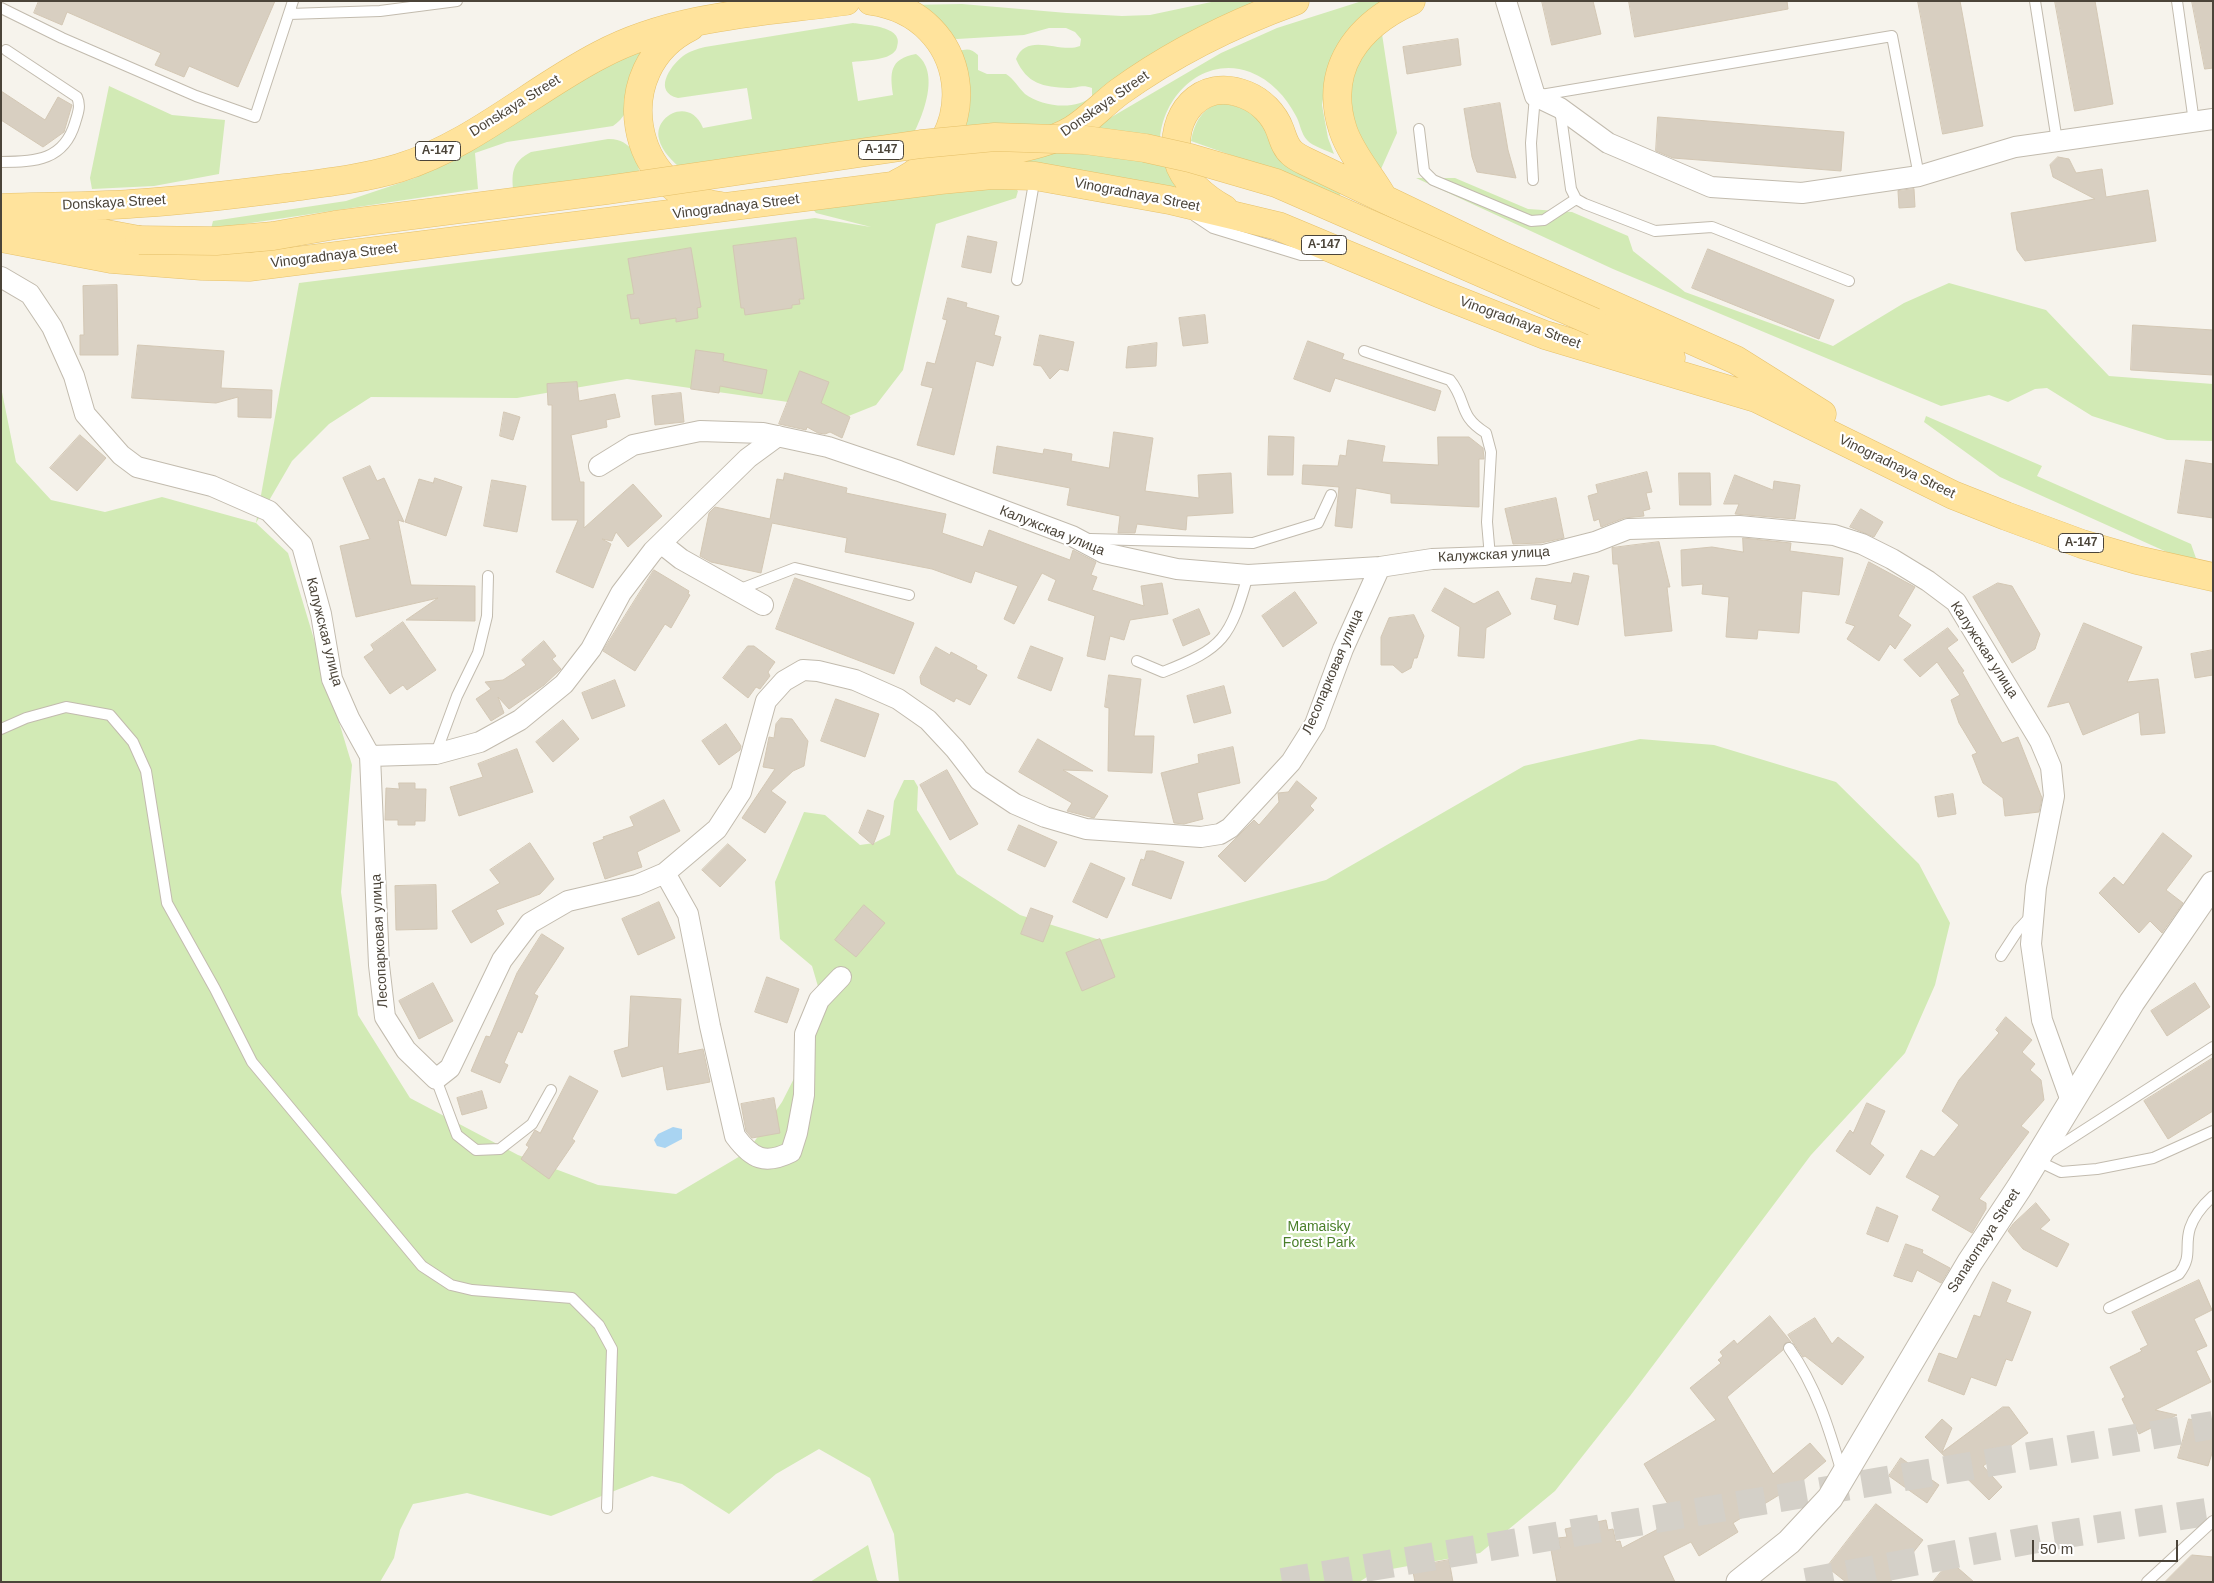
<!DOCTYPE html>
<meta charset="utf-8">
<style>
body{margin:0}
#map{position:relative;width:2214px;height:1583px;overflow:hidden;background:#f6f3ec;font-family:Arial,sans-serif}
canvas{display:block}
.frame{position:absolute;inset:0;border:2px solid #4b4439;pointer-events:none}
.scale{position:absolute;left:2032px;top:1540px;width:146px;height:22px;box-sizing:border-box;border:2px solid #4b4439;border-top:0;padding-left:6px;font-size:15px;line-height:18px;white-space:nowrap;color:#4b4439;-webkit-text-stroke:4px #fff;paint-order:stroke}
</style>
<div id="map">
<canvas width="2214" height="1583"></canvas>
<div class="frame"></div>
<div class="scale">50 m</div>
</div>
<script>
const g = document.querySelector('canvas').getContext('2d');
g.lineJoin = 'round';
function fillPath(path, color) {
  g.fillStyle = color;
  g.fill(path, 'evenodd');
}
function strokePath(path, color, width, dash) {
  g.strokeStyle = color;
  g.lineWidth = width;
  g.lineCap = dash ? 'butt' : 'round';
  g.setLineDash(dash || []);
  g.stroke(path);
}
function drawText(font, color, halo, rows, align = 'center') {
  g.font = font + ' Arial,sans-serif';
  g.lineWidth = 4.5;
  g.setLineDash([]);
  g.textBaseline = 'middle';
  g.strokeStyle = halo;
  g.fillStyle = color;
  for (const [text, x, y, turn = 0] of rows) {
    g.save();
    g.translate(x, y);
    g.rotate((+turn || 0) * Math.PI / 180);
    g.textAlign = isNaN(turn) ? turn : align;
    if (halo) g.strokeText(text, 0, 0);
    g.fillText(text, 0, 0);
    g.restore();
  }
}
fillPath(new Path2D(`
 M1216,1h55l-218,129 -104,6 9,-84c9,-4 13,-3 20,3v15l9,4h19c8,5 12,13 19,20 17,13 52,17 67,2v-8c-10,-4 -14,0 -24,0 -25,-1 -41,-4 -52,-29 11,-28 44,-5 64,-13l1,-7 -6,-7 -9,-4h-17l-25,7 -67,4 -17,-3 -36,-31 58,-1 105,9 55,3 28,-1z
 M1362,1h32l-67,75 -5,29 6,33 6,16c-8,-4 -22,-8 -27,-14 -6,-6 -7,-17 -11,-24 -10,-19 -25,-36 -46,-44 -52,-19 -98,35 -89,85 2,8 11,19 16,26l-3,5 -162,-23 91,-43 118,-69 56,-25z
 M853,23c13,2 52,3 44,24 -1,5 -6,8 -11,10 -10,3 -23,4 -34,5l6,39 35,-6c-3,-22 -4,-36 23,-41 25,18 7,62 -4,83l-230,33c-9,-9 -20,-18 -23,-31 -6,-23 31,-43 44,-11l49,-9 -5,-31 -69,10c-25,-6 -9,-31 5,-42 7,-5 14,-7 22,-9z
 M1382,34l15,99 -16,36 -19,-19 -16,-46 10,-37 16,-24z
 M645,50c-7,24 -10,62 -32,76l-106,16 -32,11 3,36 -267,40 2,-8 133,-20 69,-23 169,-103z
 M109,86l63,29 53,5 -6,54 -65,12 -62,3 -2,-11z
 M1221,102l33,10 34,55 6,4 47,21 -2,6 -97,-39 -51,-18c4,-20 11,-32 30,-39z
 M608,139c23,-1 33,20 31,41l-125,16c-3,-21 -3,-34 17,-44z
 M1416,178h39l73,31 44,3 56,24 5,15 52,41 148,54 71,-43 45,-20 97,27 63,66 104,8v57l-46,-1 -75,-24 -45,-28 -12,1 -27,13 -19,-7 -48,11 -328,-137z
 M944,188h71l3,3 -2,7 -80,26 -33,146 -27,35 -35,14 -39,-15 -175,-25 -110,19 -146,-1 -42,27 -37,37 -36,62 32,30 64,212 -11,127 17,123 52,83 108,57 80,30 78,9 71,-42 35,-50 26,-51 14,-51 -10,-34 -32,-27 -5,-57 29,-70 21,3 35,30 14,-2 16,-8 4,-34 10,-21h10l4,7 -1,23 40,64 63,41 80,25 226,-60 198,-114 116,-27 74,6 122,37 83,82 31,59 -15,62 -30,68 -94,102 -181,241 -75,95 -75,62 -105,19 -16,10h-460l-5,-48 -24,-56 -51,-29 -43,25 -47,40 -47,-30 -30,-8 -101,40 -84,-23 -54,11 -13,26 -6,28 -14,24h-379v-1195l15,75 35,38 54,12 57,-15 94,26 43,-240 516,-65 56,9 -55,-14 -4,-5z
 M1926,416l116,50 -5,10 154,68 6,17 -28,-8 -169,-76 -76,-55z
 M868,1545l9,35 4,2h-71z`), '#d2eab5');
fillPath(new Path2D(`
 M673,1127l9,2v10l-17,9 -8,-2 -3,-6 4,-6z`), '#a9d4f2');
const building = new Path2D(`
 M39,1h236l-37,86 -49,-21 -5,11 -29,-12 6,-12 -94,-41 -5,13 -28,-12z
 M1542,1h51l8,33 -49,11z
 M1629,1h158l1,8 -153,28z
 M1918,1h42l23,125 -40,8z
 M2055,1h40l18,103 -38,7z
 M2192,1h21v67l-8,1z
 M1458,39l3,26 -54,9 -4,-27z
 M1,91l44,29 13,-23 14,8 -8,27 -21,15 -42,-27z
 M1500,103l8,47 8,28 -39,-6 -5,-15 -8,-48z
 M1658,117l186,15 -3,39 -168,-13 -17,-7z
 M2058,157l11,2 7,14 26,-4 4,28 42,-7 8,51 -131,20 -8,-11 -6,-37 84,-14 -42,-22 -3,-12z
 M1914,189l1,18 -16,1 -1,-17z
 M968,236l29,6 -6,31 -29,-6z
 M796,238l8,61h-5l1,5 -8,1v3l-47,7 -1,-7h-3l-8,-62z
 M691,248l10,59 -4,1 1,10 -22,4v-4l-36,6 -1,-6 -8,1 -4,-24 7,-1 -6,-35z
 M1708,249l126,51 -15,39 -127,-51z
 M117,285l1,70h-38v-20h4l-1,-49z
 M948,298l19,5 -1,4 33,9 -5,19 7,2 -8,29 -17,-5 -22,94 -37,-10 16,-57 -12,-3 6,-23 8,2 12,-44 -4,-1z
 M1205,315l3,28 -25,3 -4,-28z
 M2133,325l80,5v45l-82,-5z
 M1040,335l34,7 -6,29 -8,-2 -10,10 -9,-13 -7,-1z
 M1308,341l36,13 -2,5 99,32 -6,20 -100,-33 -5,14 -36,-13z
 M1157,343l-1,23 -30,2 2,-21z
 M138,345l86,6 -3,37 51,2 -1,28 -33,-1v-20l-22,6 -84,-5z
 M696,350l28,4 -1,7 44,9 -5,24 -42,-8 -1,7 -28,-4z
 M800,371l29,11 -8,21 29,14 -8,21 -12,-6 -5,2 -7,-1 -11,-6 -1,3 -27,-6z
 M577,382l2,19 36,-7 5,23 -14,3 1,7 -36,8 9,47h4v46l49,-44 29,32 -34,31 -12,-15 -4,9 -10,-2 9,5 -18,44 -37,-16 22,-52h-26v-115h-4l-1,-21z
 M681,393l3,29 -29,3 -3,-29z
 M504,412l16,5 -7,23 -13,-4z
 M1114,432l39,6 -8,53 54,7 -1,-23 33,-2 2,40 -46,3 -1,14 -49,-6 -2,9h-17l2,-17 -53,-11 3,-17 -77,-15 4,-27 46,8 1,-5 28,5 -1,7 38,7z
 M80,435l26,23 -29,33 -27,-23z
 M1269,436l25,1 -1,38h-25z
 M1438,437h31l14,11 1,11h-5v48l-88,-4v-9l-35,-6 -4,40 -17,-2 4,-39 -37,-3 1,-19 35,1 2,-11 6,1 2,-16 37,6 -3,16 56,3z
 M2186,460l27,4v54l-35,-5z
 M370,466l7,15 7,-3 20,44 -6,-2 13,65 64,1v35l-69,-1 32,-22 -82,19 -16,-71 30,-7 -27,-61z
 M1647,472l5,20 -6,1 4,16 -7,2 1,5 -20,2 -23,9 -2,-8 -5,2 -6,-25 10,-3 -2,-8z
 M785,473l62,15 -1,5 100,21 -4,19 41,14 6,-17 81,30 3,-10 23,12 -5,13 6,2 -5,13 52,16 -3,-20 21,-3 6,31 -38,6 -6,20 -14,-4 -5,24 -18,-4 8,-40 -47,-16 8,-20 -14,-7 -28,51 -10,-5 14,-33 -43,-15 -4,12 -39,-14 -87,-17 2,-14 -75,-15 -11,50 -50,-11 -11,-6 9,-43 6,-6 55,12 7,-40 6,1z
 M1679,473h31l1,32h-31z
 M1735,475l38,15 1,-9 26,4 -5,34 -60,-5 4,-10h-15z
 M435,478l27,9 -16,49 -41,-14 14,-43 14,4z
 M492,480l34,6 -9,46 -33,-6z
 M1556,498l8,40 -23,5 -28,1 -8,-35z
 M1861,509l22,13 -9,15 -24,-10z
 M1743,538l48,5 -1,8 53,7 -4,37 -37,-4 -3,42 -41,-3 -1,9 -31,-2 3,-40 -27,-3 1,-10 -21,2 -1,-36 31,-3 31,5z
 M1659,542l11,45h-3l5,44 -47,5 -7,-72h-5l-1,-16z
 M1869,562l46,25 -17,29 13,9 -16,24 -5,-5 -11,17 -32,-22 8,-13 -9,-3z
 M654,570l35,21 -1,3 2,1 -19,33 -6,-4 -30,47 -32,-20z
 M1574,573l15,3 -11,49 -24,-6 3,-14 -26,-6 5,-21 35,5z
 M795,578l119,45 -20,51 -118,-45z
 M1998,583l14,3 28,48 -5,15 -23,14 -39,-66z
 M1445,588l29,16 24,-13 13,23 -25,14 -2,30 -26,-2 2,-29 -28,-16z
 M1295,592l22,31 -34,24 -21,-31z
 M1199,609l11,25 -27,12 -10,-26z
 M1414,615l10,21 -7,22h-3l-3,10 -9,5 -9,-8h-12v-28l8,-19z
 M403,622l33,48 -29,20 -4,-5 -13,9 -26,-37 10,-7 -3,-5z
 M2084,623l58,24 -15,35 31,-3 7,54 -24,2 -2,-23 -56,23 -14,-33 -21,5z
 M1948,628l10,12 -11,8 17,23 -2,1 40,71 16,-6 24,61 -3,14 -34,4 -2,-18 -20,-15 -11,-28 5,-2 -18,-30 -8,-23 9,-5 -23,-33 -17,15 -16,-17z
 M544,641l12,15 -4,3 9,10 -17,16 -35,24 -11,-12 6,16 -13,8 -15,-22 15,-10 -6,-7 18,-2 23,-15 -4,-5z
 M748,646h6l21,16 -7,10 2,4 -10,13 -4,-2 -8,11 -25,-20z
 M1031,646l32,12 -12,33 -33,-13z
 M936,647l14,8 1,-3 26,14 -1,3 11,6 -17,30 -14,-7 -2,4 -33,-18 -1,-7z
 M2213,650v25l-18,3 -4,-24z
 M1109,675l32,4 -7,57h20l-2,37 -44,-2 1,-63 -4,-1z
 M615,680l10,26 -33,13 -10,-26z
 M1224,686l7,27 -37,10 -7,-27z
 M836,699l43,15 -14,43 -44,-16z
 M781,718l11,1 16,22 -4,25 -11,5 -22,20 15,11 -21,31 -23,-15 33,-49 -12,-2 6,-30 5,1 2,-14z
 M563,720l16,19 -26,23 -17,-20z
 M726,724l15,22 -1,4 -21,15 -17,-24z
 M1038,739l55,32 -30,-1 45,26 -14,22 -27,-7 5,-8 -53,-31z
 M1233,747l7,36 -43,10 6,26 -19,5 -10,-1 -13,-50 38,-10 -1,-8z
 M517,749l16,43 -74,24 -9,-29 33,-10 -5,-13z
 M947,770l31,54 -28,16 -30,-55z
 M1297,781l20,17 -7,8 4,4 -69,72 -27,-26 36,-36 5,5 20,-23 -1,-9 10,-1z
 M399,783h16v6h11l-1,32h-10v4h-17v-5h-13l1,-32 13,1z
 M1953,794l3,20 -18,3 -3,-20z
 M664,800l16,31 -43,21 5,15 -37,12 -12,-36 11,-4 -1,-2 31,-11 -4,-9z
 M868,810l16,6 -11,29 -14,-12z
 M1019,825l38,17 -12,25 -37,-17z
 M2163,833l29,23 -26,34 17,13 -21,30 -12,-12 -11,12 -40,-40 15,-16 9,8z
 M530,843l24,36 -14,15 -44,16 8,14 -33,19 -19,-32 48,-28 -10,-13z
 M728,844l18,16 -26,27 -18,-17z
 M1147,851h6l31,11 -13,37 -39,-14 9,-26 3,1z
 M1091,863l34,15 -18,40 -34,-16z
 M436,885l1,44 -41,1 -1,-44z
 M659,902l16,36 -37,17 -16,-36z
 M864,905l21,18 -29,34 -21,-17z
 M1031,908l22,8 -10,26 -22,-8z
 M542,934l22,14 -30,46 4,2 -16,37 -4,-2 -14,32 4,2 -8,18 -29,-12 15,-35 4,1 27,-64z
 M1100,939l15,38 -33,14 -16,-38z
 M767,977l32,12 -12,34 -32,-11z
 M433,983l20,38 -34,18 -20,-38z
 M2195,983l15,24 -43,29 -16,-25z
 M631,996l50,3 -3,55 25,-5 7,33 -43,8 -4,-24 -41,11 -8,-26 14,-4z
 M2006,1017l26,23 -10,12 13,12 -5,6 11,10 3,20 -23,26 8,6 -50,67 7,4v6l-14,24 -40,-23 8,-14 -34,-19 15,-27 13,7 25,-32 -17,-14 17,-31 40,-47 -3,-3z
 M2213,1058v53l-45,28 -24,-38z
 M570,1076l28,15 -26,48 3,2 -26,38 -28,-20 8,-12 -3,-2 9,-15 5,3z
 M482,1091l5,17 -25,7 -5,-17z
 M774,1098l6,35 -28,5 -6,-7 -5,-27z
 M1867,1103l18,8 -15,33 14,11 -14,20 -34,-24 14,-21 3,3z
 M2036,1203l14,17 -10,9 29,15 -12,23 -34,-18 -15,-18 5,-7z
 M1877,1207l21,9 -10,26 -21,-8z
 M1906,1244l17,6 -1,3 28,15 -9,15 -24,-13 -5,12 -18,-6z
 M2199,1280l13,30 -18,9 13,27 -11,5 15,31 -56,28 22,5 -38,19 -17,-35 3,-2 -15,-30 32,-16 -2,-2 8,-4 -16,-33z
 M1993,1282l18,8 -5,12 25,10 -19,49 -6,-2 -10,27 -25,-9 -7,18 -36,-14 11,-28 18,6 17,-44 6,2z
 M1770,1316l21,26 -6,1 -2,7 -56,47 46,77 37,-31 16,18 -24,20 -69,42 5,9 -39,24 -8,-14 -28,14 12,26h-118l-6,-32 9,-2 -2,-10 9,-1 -2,-8 41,-9 2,10 5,-1 3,13 4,-1 2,7 55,-29 -33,-55 72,-44 -26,-32 31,-25 -3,-3 5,-4 -3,-4 14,-12 3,4z
 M1815,1318l17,26 6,-7 26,20 -22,28 -37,-29 -2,1 -15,-22z
 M2003,1407h6l19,26 -45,33 19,21 -13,13 -64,-63 17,-18 10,9 -10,24z
 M2189,1419l24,6v25l-5,16 -30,-8z
 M1901,1458l38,27 -12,18 -38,-27z
 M1876,1504l47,36 -33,42h-44l-19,-15z
 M2192,1555l21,2v25h-48z
 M1449,1560l4,22h-38l-3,-15z
 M1950,1561l24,21h-41z`);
fillPath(building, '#d8cfc1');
strokePath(building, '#d3c7b4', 1);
strokePath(new Path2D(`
 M1282,1582l931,-157
 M1806,1582l247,-46 160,-25`), '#d4d0c8', 28, [28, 14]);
const service = new Path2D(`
 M2035,1l22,140
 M2177,1l17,121
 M1,8l61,30 134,58 59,21 38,-116
 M289,14l91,-3 77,-10
 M1560,109l11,80 5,10 9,5 70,27 57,-4 137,54
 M1419,129l5,42 9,9 98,41 13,-1 32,-21
 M1,162c35,0 63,-2 74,-39 3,-10 6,-17 2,-26l-71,-47
 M1533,180l-2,-37 4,-47 357,-60 27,140
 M1195,216l18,12 88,27h25
 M1017,280l18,-103
 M1364,351l86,29c18,22 7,35 36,53l5,19 -4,70 3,35
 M1090,539l163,4 65,-20 13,-28
 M738,590l57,-22 114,27
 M1137,661l26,11c61,-24 67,-34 85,-97
 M1,729l25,-11 40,-11 44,8 23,27 13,29 21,132 48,86 37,73 170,204 29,19 21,5 100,8 27,27 13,24 -5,159
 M436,753l21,-57 21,-43 9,-37 1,-40
 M2001,956l17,-26 14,-15
 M436,1079l21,56 19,15 24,-1 32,-25 19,-34
 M2050,1152l163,-105
 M2036,1160l25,12 36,-3 56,-11 60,-27
 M2109,1308l70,-34c14,-18 5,-27 11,-46 4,-12 13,-23 23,-32
 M1789,1348c27,38 40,80 53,125
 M2147,1582l66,-61`);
const minor = new Path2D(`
 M1506,1l29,95 25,12 48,35 103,44 91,6 117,-17 96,-29 198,-28
 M1,277l29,17 22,33 22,49 11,38 36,41 16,12 75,19 57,25 33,34 19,69 11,65 17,39 21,38 66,-2 44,-12 40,-22 44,-36 27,-35 30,-56 32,-42 95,-93 30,-22
 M599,466l34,-21 67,-14 63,2 65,14 71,24 173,65 32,17 73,16 71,6 132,-8 52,-8 112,-4 51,-13 33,-13 111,-3 95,9 28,9 30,15 36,22 28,21 84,139 11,26 3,29 -18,91 -5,57 11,76 29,81
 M662,544l19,15 82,46
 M370,756l9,209 6,52 21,33 30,29 14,-11 52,-108 28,-37 38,-22 69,-16 28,-12 52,-44 24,-37 25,-91 18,-20 19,-11 15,1 37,9 43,19 30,21 27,29 24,31 36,24 30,13 41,12 115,8 19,-3 10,-6 61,-66 24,-38 28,-75 37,-82
 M665,873l23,41 22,112 25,110c17,23 30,29 56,16l6,-19 7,-38 1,-61 14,-34 22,-23`);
const tertiary = new Path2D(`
 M1739,1582l50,-40 41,-44 140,-236 49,-74 113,-186 81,-118`);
const primary = new Path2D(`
 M871,1c100,14 116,139 27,182
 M690,27c-83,41 -62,167 30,179
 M956,166c37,-17 80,-15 116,-36 17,-10 31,-26 47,-38 54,-39 115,-69 176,-91
 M1382,196c-12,-21 -31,-42 -39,-66 -20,-61 15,-105 68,-129
 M1,208c48,-2 95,-1 142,-5 48,-3 95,-9 142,-15 38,-5 77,-9 114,-20 74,-23 133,-78 201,-113 75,-40 164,-43 246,-54
 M1224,209c-18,-10 -41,-28 -46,-49 -10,-44 23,-84 68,-65 15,6 28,19 34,35 3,8 5,17 12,23 3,3 9,6 13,8l198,95 233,104 86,54
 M7,223l73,6 59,11
 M1,238l110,21 91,7 47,1 691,-87 52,-5 43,1 134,24 109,26 163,68 104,41 211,63 197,97 53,21 76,28 55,16 76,17
 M1594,322l77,36`);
strokePath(service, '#c2bbae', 12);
strokePath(minor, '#c2bbae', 22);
strokePath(tertiary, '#c2bbae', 27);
strokePath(primary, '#e6c16a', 29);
strokePath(service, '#fff', 10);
strokePath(minor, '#fff', 20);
strokePath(tertiary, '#fff', 25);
strokePath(primary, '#ffe39c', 28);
const primaryBridge = new Path2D(`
 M139,240l77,1 57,-5 62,-11 272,-35 314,-46 74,-7 90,3 60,8 45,10 86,25 318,139`);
strokePath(primaryBridge, '#e6c16a', 29, []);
strokePath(primaryBridge, '#ffe39c', 28);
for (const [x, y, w] of [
 [881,150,45],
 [438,151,45],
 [1324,245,45],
 [2081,543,45]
]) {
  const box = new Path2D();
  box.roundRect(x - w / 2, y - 9.5, w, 19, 4);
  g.fillStyle = '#fff';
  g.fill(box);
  strokePath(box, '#4b4439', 1);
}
drawText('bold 12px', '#4b4439', null, [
 ["А-147",881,150],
 ["А-147",438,151],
 ["А-147",1324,245],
 ["А-147",2081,543]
]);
drawText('14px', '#4b4439', '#fff', [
 ["Donskaya Street",1105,104,-35],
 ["Donskaya Street",515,106,-32],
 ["Vinogradnaya Street",1137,195,11],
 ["Donskaya Street",114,203,-3],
 ["Vinogradnaya Street",736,207,-7],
 ["Vinogradnaya Street",334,256,-7],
 ["Vinogradnaya Street",1520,323,20],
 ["Vinogradnaya Street",1897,467,26],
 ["Калужская улица",1052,531,22],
 ["Калужская улица",1494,555,-3],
 ["Калужская улица",324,632,76],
 ["Калужская улица",1984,650,57],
 ["Лесопарковая улица",1333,672,-67],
 ["Лесопарковая улица",380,941,-93],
 ["Sanatornaya Street",1984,1241,-57]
]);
drawText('14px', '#4a7f2a', '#fff', [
 ["Mamaisky",1319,1227],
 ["Forest Park",1319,1243]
]);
</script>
